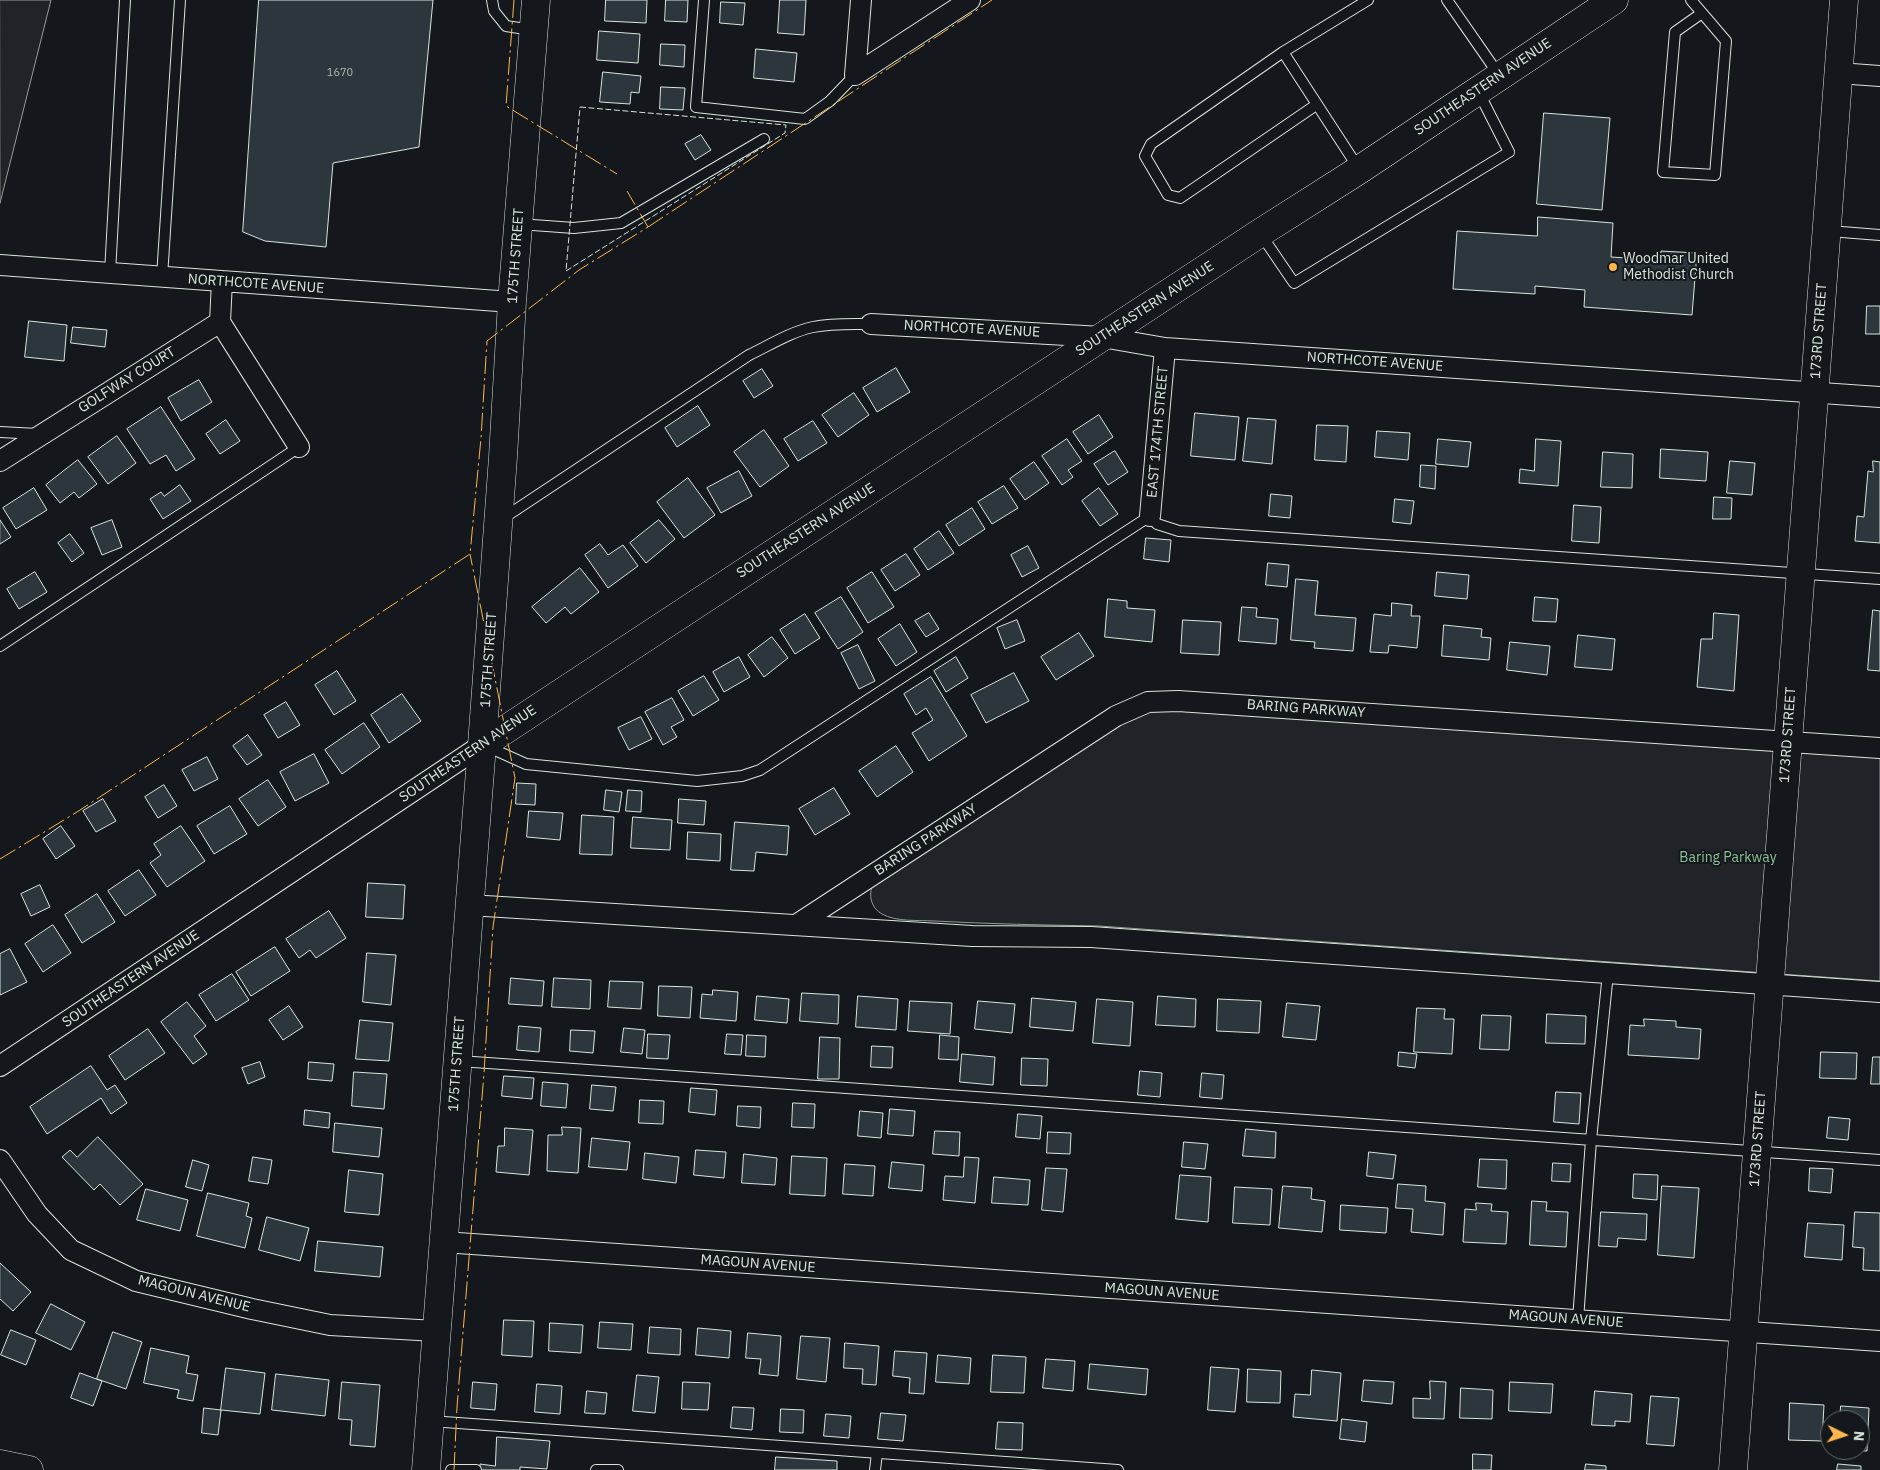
<!DOCTYPE html>
<style>
body{margin:0}
#map{position:relative;width:1880px;height:1470px;overflow:hidden;background:#14181c;font-family:"IBM Plex Sans",sans-serif}
canvas{display:block}
.north{position:absolute;left:1820px;top:1410px;width:50px;height:50px;box-sizing:border-box;background:#14181c;border:1px solid #626a69;border-radius:50%;rotate:94deg;font-size:14px;font-weight:700;line-height:20px;text-align:center;color:#d8e6dc}
.north::after{content:'';display:block;margin:auto;width:18px;height:22px;background:#ffb74d;clip-path:polygon(50% 0,100% 100%,50% 72%,0 100%)}
</style>
<div id="map">
<canvas width="1880" height="1470"></canvas>
<div class="north">N</div>
</div>
<script>
const g = document.querySelector('canvas').getContext('2d');
g.lineJoin = 'round';
function fillPath(path, color) {
  g.fillStyle = color;
  g.fill(path, 'evenodd');
}
function strokePath(path, color, width, dash) {
  g.strokeStyle = color;
  g.lineWidth = width;
  g.lineCap = dash ? 'butt' : 'round';
  g.setLineDash(dash || []);
  g.stroke(path);
}
function drawText(font, color, halo, rows, align = 'center') {
  g.font = font + ' "IBM Plex Sans",sans-serif';
  g.lineWidth = 4;
  g.setLineDash([]);
  g.textBaseline = 'middle';
  g.strokeStyle = halo;
  g.fillStyle = color;
  for (const [text, x, y, turn = 0] of rows) {
    g.save();
    g.translate(x, y);
    g.rotate((+turn || 0) * Math.PI / 180);
    g.textAlign = isNaN(turn) ? turn : align;
    if (halo) g.strokeText(text, 0, 0);
    g.fillText(text, 0, 0);
    g.restore();
  }
}
const green = new Path2D(`
 M0,0h51l-51,203z
 M1158,708l722,48v225l-781,-55c-55,-1 -110,-2 -165,-5 -16,-1 -38,1 -52,-7 -11,-6 -14,-19 -9,-30l241,-159z`);
fillPath(green, '#202428');
strokePath(green, '#939e99', 1);
const building = new Path2D(`
 M259,0h174l-14,147 -86,16 -7,84 -61,-6 -22,-9z
 M606,0h41l-1,23 -41,-2z
 M666,0h22l-1,22 -22,-1z
 M780,0h26l-2,35 -26,-2z
 M721,2l24,1 -2,22 -23,-2z
 M599,31l41,3 -2,29 -41,-3z
 M661,44l24,1 -1,22 -24,-2z
 M756,49l41,4 -3,29 -40,-4z
 M603,72l38,4 -2,17 -8,-1 -1,12 -30,-2z
 M661,87l24,1 -2,22 -23,-1z
 M1544,113l66,5 -8,92 -65,-6z
 M701,135l10,15 -16,10 -10,-16z
 M1538,217l75,6 -2,34 49,3 1,-9 36,2 -5,62 -108,-8 1,-17 -50,-4v8l-82,-5 4,-58 80,5z
 M1867,306h13v28h-14z
 M29,321l38,4 -3,36 -39,-4z
 M73,327l34,3 -2,17 -34,-4z
 M896,368l14,24 -33,20 -14,-24z
 M762,369l11,17 -19,12 -11,-17z
 M199,380l13,22 -31,19 -13,-23z
 M854,393l15,22 -31,22 -16,-22z
 M698,406l12,19 -33,22 -12,-19z
 M161,407l34,52 -19,12 -10,-16 -16,9 -23,-35z
 M1195,413l44,4 -4,43 -44,-4z
 M1099,415l14,22 -25,17 -15,-22z
 M1248,418l28,2 -4,44 -29,-3z
 M226,420l14,21 -20,13 -14,-20z
 M813,421l14,22 -29,18 -14,-22z
 M1317,425l31,1 -2,36 -31,-2z
 M764,430l25,36 -29,21 -26,-35z
 M1377,431l33,2 -2,27 -33,-3z
 M117,436l19,27 -28,21 -20,-27z
 M1067,439l15,22 -14,9 5,7 -11,8 -20,-29z
 M1438,439l33,3 -3,25 -32,-3z
 M1536,439l25,2 -3,45 -39,-3 1,-14 14,2z
 M1661,449l47,3 -2,29 -46,-3z
 M1115,451l13,21 -20,13 -14,-21z
 M1603,452l30,2 -1,34 -31,-1z
 M78,460l19,24 -18,14 -5,-6 -14,11 -14,-18z
 M1730,461l25,2 -3,32 -25,-2z
 M1873,461l7,1v81l-25,-2 2,-25 7,1 4,-46 5,1z
 M1034,462l15,21 -24,17 -15,-21z
 M1421,465l15,1 -1,23 -15,-2z
 M739,471l13,25 -31,17 -14,-25z
 M688,478l27,37 -31,23 -27,-36z
 M180,485l11,16 -28,18 -13,-20 11,-7 3,4z
 M1004,486l14,22 -26,16 -14,-22z
 M34,488l13,22 -31,19 -13,-21z
 M1099,488l19,26 -18,12 -18,-25z
 M1271,494l21,2 -2,22 -21,-2z
 M1714,497l18,1 -1,21h-18z
 M1395,499l19,2 -3,23 -18,-2z
 M1574,505l27,2 -2,36 -27,-2z
 M972,508l13,21 -26,17 -13,-21z
 M0,520l11,17 -11,7z
 M112,520l10,27 -20,8 -11,-27z
 M659,520l16,19 -29,24 -16,-20z
 M939,531l15,22 -26,17 -14,-21z
 M70,534l14,19 -12,9 -14,-19z
 M1146,538l25,2 -2,22 -25,-3z
 M600,544l8,11 15,-10 15,21 -30,22 -23,-33z
 M1028,546l11,22 -17,9 -11,-22z
 M906,554l14,21 -25,16 -14,-21z
 M1268,563l21,2 -2,22 -21,-2z
 M580,568l19,24 -28,22 -6,-7 -19,16 -14,-16z
 M35,572l12,20 -28,17 -12,-20z
 M872,572l22,35 -26,16 -21,-35z
 M1437,572l32,3 -2,24 -32,-3z
 M1296,579l22,2 -3,34 41,3 -3,33 -39,-3 1,-6 -24,-2z
 M841,597l22,35 -25,17 -23,-36z
 M1535,597l23,2 -2,23 -23,-1z
 M1108,599l19,2v7l28,2 -3,32 -47,-5z
 M1392,603l20,2 -1,11h9l-3,32 -28,-3 -1,8 -18,-1 4,-38 17,2z
 M1242,607l15,1 -1,9 22,2 -2,25 -37,-3z
 M1873,610l7,1v60l-12,-1z
 M929,613l10,16 -13,8 -11,-16z
 M1714,613l25,2 -5,76 -37,-4 4,-48h11z
 M805,614l15,24 -25,16 -15,-24z
 M1017,620l8,21 -20,8 -8,-21z
 M1183,620l38,2 -2,33 -38,-2z
 M900,624l17,28 -21,14 -18,-27z
 M1444,625l38,4 -1,8 10,1 -2,22 -47,-4z
 M1079,633l15,23 -38,24 -15,-23z
 M1578,635l37,4 -3,31 -37,-3z
 M772,637l16,21 -24,19 -16,-22z
 M1510,642l40,4 -3,29 -40,-5z
 M858,645l17,36 -16,8 -18,-36z
 M739,657l11,20 -26,15 -11,-20z
 M956,657l12,21 -22,14 -12,-21z
 M337,671l19,30 -22,14 -19,-30z
 M1014,673l15,28 -43,22 -15,-28z
 M704,676l15,24 -26,16 -15,-25z
 M931,677l36,59 -38,25 -17,-28 21,-13 -7,-12 -10,7 -12,-21z
 M402,694l19,27 -32,22 -18,-28z
 M672,698l12,22 -13,7 6,10 -14,8 -18,-33z
 M286,702l14,23 -22,13 -14,-23z
 M641,717l11,22 -23,11 -11,-22z
 M364,723l16,24 -38,27 -17,-24z
 M248,735l14,20 -15,10 -14,-19z
 M896,746l17,26 -36,25 -18,-26z
 M314,754l15,29 -34,18 -15,-29z
 M207,757l11,22 -24,12 -12,-21z
 M268,780l18,27 -28,19 -19,-27z
 M517,783l19,1 -1,21 -19,-1z
 M164,785l13,21 -19,12 -13,-21z
 M834,788l16,26 -35,21 -16,-26z
 M606,790l16,2 -3,20 -15,-2z
 M628,790l14,1 -1,21 -15,-1z
 M103,799l13,22 -20,11 -13,-21z
 M679,799l27,2 -2,24 -26,-2z
 M230,806l17,28 -33,20 -17,-28z
 M529,811l34,2 -3,27 -33,-3z
 M582,815l32,2 -2,38 -32,-1z
 M633,817l39,3 -2,30 -39,-2z
 M735,822l54,4 -2,29 -31,-3 -2,19 -23,-1z
 M61,826l14,20 -19,13 -13,-20z
 M181,826l24,35 -38,26 -17,-24 11,-8 -7,-11z
 M688,832l33,2 -1,27 -33,-2z
 M139,870l17,25 -31,21 -17,-25z
 M368,883l37,2 -2,34 -37,-2z
 M40,885l10,22 -19,9 -10,-22z
 M97,894l18,28 -33,21 -17,-28z
 M329,911l17,27 -30,20 -6,-8 -11,8 -13,-19z
 M53,925l18,28 -28,19 -18,-28z
 M275,947l15,24 -39,25 -15,-24z
 M10,949l17,33 -27,13v-41z
 M367,953l29,2 -5,50 -28,-3z
 M232,974l17,26 -33,21 -17,-26z
 M511,978l33,3 -2,25 -33,-2z
 M554,978l37,2 -1,29 -38,-2z
 M610,981l33,1 -2,27 -33,-2z
 M659,986l33,1 -2,31 -32,-2z
 M713,990l25,2 -2,29 -36,-3 2,-24 10,1z
 M802,993l37,2 -1,29 -38,-3z
 M757,996l32,3 -2,24 -32,-3z
 M858,996l40,3 -2,31 -40,-3z
 M1158,996l38,3 -1,28 -39,-2z
 M1032,998l44,4 -3,29 -43,-4z
 M1097,999l36,3 -3,44 -37,-3z
 M1218,999l43,2 -2,32 -42,-2z
 M910,1001l42,2 -2,31 -42,-3z
 M978,1001l37,3 -3,29 -37,-4z
 M187,1002l19,24 -12,10 13,18 -14,10 -32,-42z
 M1287,1003l33,3 -4,34 -33,-3z
 M289,1006l14,21 -20,13 -14,-20z
 M1417,1008l28,1 -1,10h10l-2,35 -38,-2z
 M1547,1014l39,2 -1,28 -39,-1z
 M1482,1015l29,1 -2,34 -29,-1z
 M1644,1019l32,2v6l25,2 -2,30 -71,-4 2,-30 14,1z
 M360,1020l33,3 -4,38 -33,-2z
 M519,1026l22,2 -2,24 -22,-2z
 M624,1028l21,2 -3,24 -21,-2z
 M148,1029l17,24 -40,27 -16,-24z
 M571,1030l24,1 -2,22 -23,-2z
 M648,1034l22,1 -2,24 -21,-1z
 M727,1034l16,1 -2,20 -16,-1z
 M747,1035l19,1 -1,21 -19,-1z
 M940,1035l19,2 -1,23 -19,-1z
 M820,1037l20,1 -1,41h-21z
 M872,1046l21,1 -1,21 -21,-1z
 M1399,1052l18,2 -2,14 -17,-2z
 M1821,1052l36,1 -1,26 -36,-1z
 M962,1054l33,3 -2,28 -33,-3z
 M1873,1057h7v27h-9z
 M1022,1058l26,1 -1,27 -26,-1z
 M260,1062l5,15 -17,7 -6,-16z
 M309,1062l25,2 -2,17 -24,-2z
 M91,1066l16,24 8,-5 12,18 -16,11 -10,-16 -54,36 -17,-27z
 M1140,1071l22,2 -2,24 -22,-2z
 M354,1072l33,2 -3,35 -32,-3z
 M1202,1073l22,2 -2,24 -22,-2z
 M504,1076l30,2 -2,21 -30,-3z
 M543,1082l25,2 -2,24 -25,-2z
 M592,1085l24,2 -3,24 -23,-2z
 M691,1088l26,2 -2,25 -26,-3z
 M1556,1092l25,1 -2,31 -25,-2z
 M640,1100l24,1 -1,23 -24,-1z
 M793,1103l22,1 -1,24 -22,-1z
 M738,1106l23,1 -1,21 -23,-2z
 M890,1109l25,2 -2,25 -25,-2z
 M305,1110l25,3 -1,15 -25,-3z
 M860,1111l23,2 -2,25 -23,-2z
 M1018,1114l24,2 -2,23 -24,-2z
 M1829,1117l21,2 -2,21 -21,-2z
 M335,1123l47,5 -3,29 -46,-5z
 M562,1127l19,1 -3,45 -31,-2 1,-36h14z
 M505,1128l28,2 -4,45 -33,-3 2,-26h6z
 M1246,1129l30,3 -1,26 -32,-2z
 M935,1131l25,1 -1,24 -26,-2z
 M1048,1132l23,1 -1,21 -23,-1z
 M98,1137l45,47 -23,21 -20,-21 -6,6 -32,-33 8,-7 7,7z
 M592,1138l38,4 -3,28 -38,-3z
 M1184,1142l24,2 -3,25 -23,-2z
 M696,1150l30,2 -2,26 -30,-3z
 M1369,1152l27,3 -3,24 -26,-3z
 M645,1153l34,4 -3,26 -33,-4z
 M744,1154l33,4 -2,27 -33,-2z
 M792,1156l35,2 -2,38 -35,-2z
 M253,1157l19,3 -4,24 -19,-3z
 M965,1157l14,1 -4,45 -32,-3 2,-24 18,1z
 M1480,1159l27,1 -1,29 -28,-2z
 M193,1160l16,5 -7,26 -16,-4z
 M892,1162l32,3 -2,26 -33,-3z
 M1553,1163l18,1 -1,18 -18,-1z
 M845,1164l30,2 -2,30 -30,-2z
 M1046,1168l21,1 -4,43 -21,-2z
 M1810,1168l23,1 -2,24 -22,-2z
 M349,1170l34,4 -4,41 -34,-3z
 M1634,1174l24,1 -1,25 -24,-2z
 M1180,1175l31,2 -3,45 -32,-3z
 M994,1177l36,3 -2,25 -36,-2z
 M1398,1184l28,2 -1,15 20,2 -2,32 -32,-3 2,-23 -17,-1z
 M1283,1186l29,2 -1,11 14,2 -3,31 -43,-4z
 M1662,1186l37,2 -5,70 -36,-3z
 M1235,1187l37,2 -2,36 -37,-2z
 M146,1189l42,11 -8,31 -43,-11z
 M208,1193l41,10 -3,13 6,2 -7,30 -48,-12z
 M1532,1201l15,1 -1,9 22,1 -2,35 -36,-2z
 M1476,1203l16,1 -1,7 17,1 -2,32 -43,-2 2,-33 11,1z
 M1341,1205l47,3 -2,25 -46,-3z
 M1601,1212l46,2 -1,26 -28,-2 -1,9 -18,-1z
 M1855,1212l25,1v58l-17,-1 1,-22 -11,-1z
 M267,1217l42,11 -9,33 -41,-11z
 M1808,1223l36,2 -2,35 -37,-3z
 M318,1241l65,6 -3,30 -65,-6z
 M0,1263l31,29 -18,19 -13,-12z
 M51,1304l34,18 -14,28 -35,-17z
 M504,1320l30,1 -2,36 -30,-2z
 M600,1322l33,2 -2,26 -33,-2z
 M550,1323l33,2 -2,28 -32,-2z
 M650,1327l31,2 -1,26 -32,-2z
 M698,1328l33,3 -2,27 -33,-3z
 M11,1330l25,10 -10,25 -25,-10z
 M113,1332l29,10 -16,47 -29,-10z
 M748,1333l33,3 -3,40 -19,-2 2,-15 -15,-1z
 M801,1336l29,2 -4,44 -29,-3z
 M845,1343l34,3 -3,39 -14,-1 1,-15 -19,-1z
 M151,1348l38,8 -3,17 12,2 -5,26 -16,-3 2,-8 -35,-7z
 M895,1351l32,2 -3,41 -15,-1 1,-15 -17,-2z
 M938,1355l33,3 -2,26 -33,-2z
 M993,1355l33,2 -2,36 -33,-1z
 M1046,1359l29,2 -2,30 -30,-3z
 M1090,1364l58,5 -2,26 -58,-6z
 M1211,1367l28,2 -4,43 -27,-2z
 M226,1368l39,5 -5,41 -39,-4z
 M1248,1369l33,2 -1,32 -33,-1z
 M1312,1370l29,3 -4,48 -44,-4 2,-23 15,1z
 M80,1373l22,8 -9,25 -22,-8z
 M276,1374l53,6 -4,36 -53,-6z
 M637,1375l22,2 -4,36 -22,-2z
 M1364,1380l30,2 -2,22 -30,-3z
 M1430,1381l16,1 -2,37 -31,-1v-20l17,1z
 M342,1382l38,3 -5,62 -25,-2 2,-25 -13,-1z
 M473,1382l24,2 -2,26 -24,-2z
 M683,1382l27,1 -2,27 -26,-1z
 M1510,1382l43,2 -2,29 -42,-2z
 M537,1384l25,2 -2,28 -25,-2z
 M1461,1388l32,2 -1,29 -32,-1z
 M587,1391l20,2 -2,21 -20,-1z
 M1595,1391l37,3 -2,28 -15,-1v5l-23,-1z
 M1651,1396l28,2 -5,48 -27,-2z
 M1790,1403l34,2 -2,36 -33,-1z
 M1841,1406l28,2 -2,43 -19,-1h12v-30h-20z
 M733,1407l21,1 -2,22 -21,-2z
 M204,1408l17,2 -3,25 -16,-2z
 M781,1409l23,1 -1,23 -23,-1z
 M881,1413l25,2 -3,26 -25,-2z
 M826,1414l25,2 -2,22 -25,-2z
 M1342,1419l25,3 -2,20 -25,-3z
 M998,1422l25,1 -1,27 -26,-1z
 M497,1437l53,4 -3,28 -27,-2v3h-40v-6l15,2z
 M1473,1454l19,1 -1,15h-18z
 M776,1457l61,4v9h-62z
 M1586,1464l20,2v4h-21z
 M1838,1464l23,2v4h-24z`);
fillPath(building, '#2c363c');
strokePath(building, '#d8e6dc', 1);
const lane = new Path2D(`
 M492,0l2,11 12,15 26,4
 M704,0l-8,107 109,12 25,-18 25,-26
 M1447,0l52,75
 M1691,0l35,41 -11,134 -52,-3 12,-140 27,-19
 M1283,52l-132,92 -6,12 23,39 12,3 136,-93
 M1359,169l-76,-117 85,-52
 M519,224l55,4 47,-5 143,-84
 M1829,231l51,4
 M1260,233l34,50 215,-131 -31,-61
 M110,273l15,-273
 M162,277l18,-277
 M0,432l38,2
 M502,519l247,-164c21,-10 41,-23 64,-28 19,-4 39,-3 58,-3
 M0,646l299,-199
 M486,746l40,18 171,17 45,-5 18,-6 390,-254 7,8 22,7 701,48
 M459,1061l1421,99
 M1578,1320l13,-180 17,-167
 M430,1421l688,49
 M451,1470h25
 M596,1470h22
 M875,1470l2,-17`);
const street = new Path2D(`
 M1838,73l42,3
 M855,75l115,-75
 M855,75l6,-75
 M0,265l512,37
 M220,322l79,125
 M871,324l231,13 63,11 715,49
 M0,461l220,-139 2,-41
 M1150,516l15,-168
 M469,905l503,31 119,1 789,55
 M796,925l320,-209 32,-14 30,-1 702,47
 M0,1066l482,-321
 M0,1160l37,54 34,36 65,31 116,28 78,16 106,6
 M443,1242l1437,99`);
const secondary = new Path2D(`
 M482,745l778,-512 99,-63 255,-170
 M426,1470l56,-725 21,-288 9,-155 24,-302
 M1733,1470l111,-1470`);
const highway = new Path2D(`
 M0,1464l29,6`);
strokePath(lane, '#d8e6dc', 12);
strokePath(street, '#d8e6dc', 22);
strokePath(secondary, '#d8e6dc', 29);
strokePath(highway, '#d8e6dc', 29);
strokePath(lane, '#14181c', 10);
strokePath(street, '#14181c', 20);
strokePath(secondary, '#14181c', 28);
strokePath(highway, '#14181c', 28);
strokePath(new Path2D(`
 M580,107l206,18 -1,8 -219,138z`), '#d8e6dc', 1, [6, 2.5]);
strokePath(new Path2D(`
 M514,0l-8,106 111,68
 M648,227l344,-227
 M0,859l77,-47 393,-258 11,-116 6,-97 92,-71 69,-43 -21,-36
 M454,1470l3,-63 27,-334 9,-146 22,-149 -45,-224`), '#ffb74d', 1, [18, 4, 2.5, 4]);
for (const [x, y, r, color] of [
 [1613,267,5,"#ffb74d"]
]) {
  const dot = new Path2D();
  dot.arc(x, y, r, 0, 2 * Math.PI);
  g.fillStyle = color;
  g.fill(dot);
  strokePath(dot, '#14181c', 2);
}
drawText('11px', '#adbab4', null, [
 ["1670",340,73]
]);
drawText('14px', '#d8e6dc', '#14181c', [
 ["SOUTHEASTERN AVENUE",1483,87,-34],
 ["175TH STREET",516,256,-86],
 ["NORTHCOTE AVENUE",256,284,4],
 ["SOUTHEASTERN AVENUE",1145,309,-33],
 ["NORTHCOTE AVENUE",972,329,3],
 ["173RD STREET",1819,331,-86],
 ["NORTHCOTE AVENUE",1375,362,4],
 ["GOLFWAY COURT",127,380,-32],
 ["EAST 174TH STREET",1158,432,-85],
 ["SOUTHEASTERN AVENUE",806,531,-33],
 ["175TH STREET",489,660,-86],
 ["BARING PARKWAY",1306,709,4],
 ["173RD STREET",1788,735,-86],
 ["SOUTHEASTERN AVENUE",468,754,-34],
 ["BARING PARKWAY",926,840,-33],
 ["SOUTHEASTERN AVENUE",131,979,-34],
 ["175TH STREET",457,1064,-86],
 ["173RD STREET",1758,1139,-86],
 ["MAGOUN AVENUE",758,1264,4],
 ["MAGOUN AVENUE",1162,1292,4],
 ["MAGOUN AVENUE",194,1294,14],
 ["MAGOUN AVENUE",1566,1319,4]
]);
drawText('14px', '#d8e6dc', '#14181c', [
 ["Woodmar United",1623,259],
 ["Methodist Church",1623,275]
], 'left');
drawText('14px', '#8ac095', '#14181c', [
 ["Baring Parkway",1728,858]
]);
</script>
